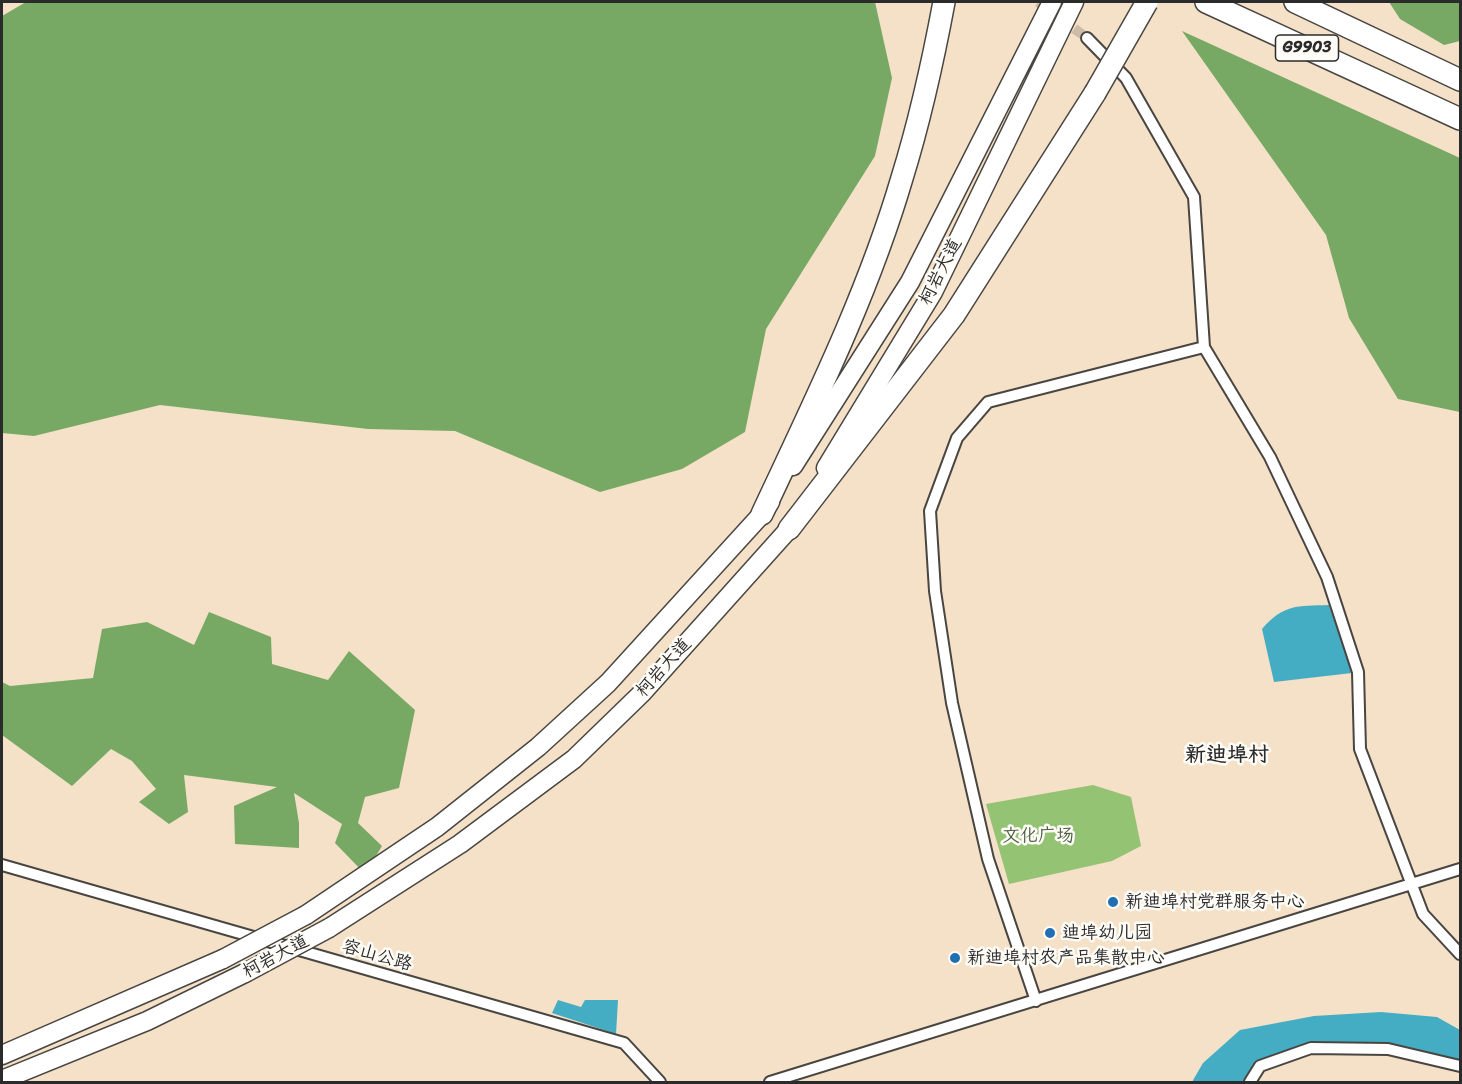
<!DOCTYPE html>
<meta charset="utf-8">
<style>
body{margin:0}
#map{position:relative;width:1462px;height:1084px;overflow:hidden;background:#f5e1c7;font-family:Sriracha,sans-serif}
canvas{display:block}
.frame{position:absolute;inset:0;border:3px solid #2b2b2b;pointer-events:none}
</style>
<div id="map">
<canvas width="1462" height="1084"></canvas>
<div class="frame"></div>
</div>
<script>
const g = document.querySelector('canvas').getContext('2d');
g.lineJoin = 'round';
function fillPath(path, color) {
  g.fillStyle = color;
  g.fill(path, 'evenodd');
}
function strokePath(path, color, width, dash) {
  g.strokeStyle = color;
  g.lineWidth = width;
  g.lineCap = dash ? 'butt' : 'round';
  g.setLineDash(dash || []);
  g.stroke(path);
}
function drawText(font, color, halo, rows, align = 'center') {
  g.font = font + ' Sriracha,"LXGW WenKai TC",sans-serif';
  g.lineWidth = 5;
  g.setLineDash([]);
  g.textBaseline = 'middle';
  g.strokeStyle = halo;
  g.fillStyle = color;
  for (const [text, x, y, turn = 0] of rows) {
    g.save();
    g.translate(x, y);
    g.rotate((+turn || 0) * Math.PI / 180);
    g.textAlign = isNaN(turn) ? turn : align;
    if (halo) g.strokeText(text, 0, 0);
    g.fillText(text, 0, 0);
    g.restore();
  }
}
fillPath(new Path2D(`
 M1093,785l38,12 10,49 -29,15 -103,23 -23,-80z`), '#94c373');
fillPath(new Path2D(`
 M26,2h849l17,76 -17,78 -109,173 -21,103 -63,37 -82,23 -145,-61 -87,-2 -208,-24 -126,31 -32,-3v-417z
 M1389,2h71v39l-16,4 -44,-26z
 M1182,31l278,127v254l-62,-13 -49,-81 -23,-83z
 M209,612l62,25 1,27 56,16 21,-29 66,59 -16,78 -34,9 -7,26 24,23 -17,28 -30,-31 7,-19 -48,-31 5,30v25l-64,-4 -1,-38 43,-19 -93,-12 4,37 -19,12 -30,-22 17,-13 -24,-28 -21,-12 -39,37 -70,-51v-53l8,4 83,-8 9,-49 45,-7 47,23z`), '#77a965');
fillPath(new Path2D(`
 M1329,605l23,68 -78,9 -12,-53c22,-25 35,-23 67,-24z
 M558,1000l23,7 4,-7h33l-2,34 -64,-21z
 M1381,1012l56,5 23,13v34l-72,-18h-76l-53,17 -13,19h-54l11,-19 37,-33 74,-14z`), '#44adc4');
strokePath(new Path2D(`
 M1038,2l49,36`), '#cdbda8', 10, [10, 5]);
const minor = new Path2D(`
 M1087,38l39,40 68,119 10,150
 M2,865l622,178 36,39
 M1036,1001l-48,-142 -36,-156 -17,-112 -5,-80 27,-73 31,-36 216,-55 66,110 57,120 31,95 2,77 63,165 37,40
 M770,1082l690,-213
 M1250,1082l10,-16 51,-18 77,1 72,17`);
const primary = new Path2D(`
 M793,466l117,-184 142,-280
 M826,468l107,-176 141,-290
 M306,915l131,-88 101,-80 70,-64 154,-169 8,-12
 M329,928l131,-84 114,-85 68,-66 147,-164 7,-11
 M2,1055l221,-96
 M2,1080l145,-59 98,-48`);
const motorway = new Path2D(`
 M1206,2l254,117
 M1295,2l165,78
 M762,514c51,-109 106,-220 140,-336 18,-58 31,-117 42,-176
 M789,529l165,-214 141,-222`);
strokePath(minor, '#494642', 14);
strokePath(primary, '#494642', 21);
strokePath(motorway, '#494642', 24);
strokePath(minor, '#fff', 10);
strokePath(primary, '#fff', 18);
strokePath(motorway, '#fff', 21);
const primaryBridge = new Path2D(`
 M223,959l83,-44
 M245,973l84,-45`);
const motorwayBridge = new Path2D(`
 M1095,93l52,-91`);
strokePath(primaryBridge, '#494642', 21, []);
strokePath(motorwayBridge, '#494642', 24, []);
strokePath(primaryBridge, '#fff', 18);
strokePath(motorwayBridge, '#fff', 21);
for (const [x, y, r, color] of [
 [1113,902,6,"#1f6fb2"],
 [1050,933,6,"#1f6fb2"],
 [955,958,6,"#1f6fb2"]
]) {
  const dot = new Path2D();
  dot.arc(x, y, r, 0, 2 * Math.PI);
  g.fillStyle = color;
  g.fill(dot);
  strokePath(dot, '#fdfcf7', 2);
}
for (const [x, y, w] of [
 [1307,48,63]
]) {
  const box = new Path2D();
  box.roundRect(x - w / 2, y - 13, w, 26, 4.5);
  g.fillStyle = '#fdfcf7';
  g.fill(box);
  strokePath(box, '#2b2b2b', 1.5);
}
drawText('bold 16px', '#2b2b2b', null, [
 ["G9903",1307,48]
]);
drawText('18px', '#2b2b2b', '#fdfcf7', [
 ["柯岩大道",941,272,-63],
 ["柯岩大道",664,668,-48],
 ["容山公路",377,956,16],
 ["柯岩大道",276,957,-28]
]);
drawText('18px', '#506044', '#fdfcf7', [
 ["文化广场",1038,836]
]);
drawText('18px', '#2b2b2b', '#fdfcf7', [
 ["新迪埠村党群服务中心",1125,902],
 ["迪埠幼儿园",1062,933],
 ["新迪埠村农产品集散中心",967,958]
], 'left');
drawText('bold 21px', '#2b2b2b', '#fdfcf7', [
 ["新迪埠村",1227,756]
]);
</script>
